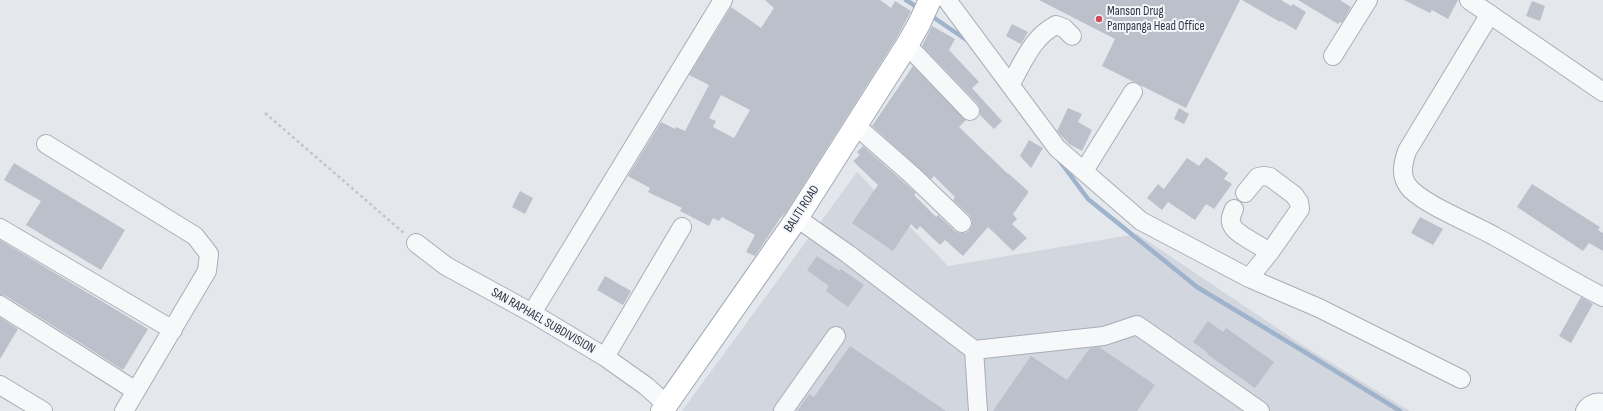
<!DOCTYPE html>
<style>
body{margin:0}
canvas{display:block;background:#e4e7ec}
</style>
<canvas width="1603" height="411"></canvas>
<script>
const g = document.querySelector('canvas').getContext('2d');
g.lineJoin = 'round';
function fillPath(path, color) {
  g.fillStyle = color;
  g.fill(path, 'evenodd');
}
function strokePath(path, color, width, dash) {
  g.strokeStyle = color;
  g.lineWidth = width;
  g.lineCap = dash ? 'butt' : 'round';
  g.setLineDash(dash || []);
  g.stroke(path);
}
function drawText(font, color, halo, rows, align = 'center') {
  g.font = font + ' "Sofia Sans Condensed",sans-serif';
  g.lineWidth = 4;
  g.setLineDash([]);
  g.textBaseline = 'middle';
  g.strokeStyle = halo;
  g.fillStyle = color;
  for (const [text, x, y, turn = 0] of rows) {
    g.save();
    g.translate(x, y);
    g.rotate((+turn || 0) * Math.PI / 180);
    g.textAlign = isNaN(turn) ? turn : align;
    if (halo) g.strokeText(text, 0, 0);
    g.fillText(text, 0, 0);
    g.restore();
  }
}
fillPath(new Path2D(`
 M857,172l91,94 189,-32 167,112 106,65h-728z`), '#d2d6de');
strokePath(new Path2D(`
 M906,0l14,9
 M930,15l38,26
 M1059,160l29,39 109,88 106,64 97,60`), '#9fb4cc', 4.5);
fillPath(new Path2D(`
 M765,0h115l11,8 4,-7 16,10 -15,28 -109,172 -5,6h-1l-26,39 -9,-4 9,-17 -33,-18 -3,4 -6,-3 -4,8 -29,-15 2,-3 -34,-16 2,-4 -22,-12 33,-54 14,7 1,-2 9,4 24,-46 -20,-10 42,-68 30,21 13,-20zM721,95l29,15 -16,28 -21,-11 3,-6 -7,-3z
 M1039,0h201l-54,108 -84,-42 13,-27z
 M1242,0h39l10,6 2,-2 13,8 -10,18 -15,-9 -1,1z
 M1298,0h42l11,7 -9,16 -2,-1 -2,2z
 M1404,0h54l-10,19 -16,-9 -2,3z
 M1532,1l13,5 -5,15 -14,-5z
 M1012,24l16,8 -7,12 -15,-8z
 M932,26l23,13 -6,11 30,32 -7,6 30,33 -8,8 -14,-14v-6l-2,-5 -56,-58z
 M913,66l53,54 -7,7 49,47v-1l20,18v2l-15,21 4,5 -5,5 15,14 -14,13 -25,-24 -25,29 -18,-16 -5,5 -20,-19 -3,4 -6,-6 -18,27 -41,-28 26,-38 -25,-24 7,-6 -3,-3 6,-6 53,47 -2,2 22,22 2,-2 17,16 5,2h5l4,-2 3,-5v-6l-2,-4 -17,-16 2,-3 -21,-21 -3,3 -59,-53z
 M1068,108l14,6 -4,8 14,8 -10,21 -13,-7 -12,-13z
 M1179,108l10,6 -5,10 -10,-5z
 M1029,140l14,8 -12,20 -11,-12z
 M1206,157l22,16 -4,6 8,5 -18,25 -8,-5 -11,16 -27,-18 -6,8 -15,-12 11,-14 6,5 23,-31 12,8z
 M14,163l111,67 -24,40 -75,-45 15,-24 -37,-21z
 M1532,184l68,43 -2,3 5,3v18l-14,-8 -6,8 -66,-44z
 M520,191l13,7 -8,16 -13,-7z
 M1420,217l23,12 -10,16 -22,-12z
 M0,240l148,89 -25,41 -117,-74 -6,-1z
 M817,256l22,15 2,-2 23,16 -16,22 -22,-16 3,-5 -22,-16z
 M605,276l26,15 -8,14 -26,-15z
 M1581,297l12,7 -22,39 -12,-7z
 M0,317l18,12 -18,30z
 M1208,321l15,11 3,-4 48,34 -19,26 -48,-34 1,-1 -15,-11z
 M850,346l96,65h-149l12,-17 5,3z
 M1099,347l56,38 -18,26h-144l38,-55 36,24 23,-32z`), '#bbc0ca');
const minor = new Path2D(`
 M947,0l110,148 84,73 108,57 70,30 142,71
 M1469,0l134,92
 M1490,14l-83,137c-4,12 -7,24 1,35 12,17 65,38 86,50 37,20 72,42 109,61
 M907,45l63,66
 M1333,56l35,-56
 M1010,85c13,-22 22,-48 46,-60l8,3 8,8
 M855,125l57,50 50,48
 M46,144l149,92 14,18 -2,17 -83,140
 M1084,171l49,-79
 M1245,193l13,-16 6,-1 6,1 24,18 5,7 1,7 -30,43 -21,26
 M1234,209c-3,7 -5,12 -1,18 4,7 29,20 37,25
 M797,218l51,36 126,96
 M0,228l173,102
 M416,243l30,23 86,47 73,44 41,29 20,18
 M0,305l136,86
 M532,313l191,-313
 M605,357l77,-130
 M0,385l43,26
 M783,411l53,-75
 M978,411l-4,-61 130,-14 33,-11 123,86
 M1585,411c3,-6 11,-10 18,-8`);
const major = new Path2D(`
 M662,411l135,-193 110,-173 12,-21 11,-24`);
strokePath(minor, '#a9aeb7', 20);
strokePath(major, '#a3abb8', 24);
strokePath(new Path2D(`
 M265,113l140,121`), '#c2c5cb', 2.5, [3, 3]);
strokePath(minor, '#f7f8fa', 18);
strokePath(major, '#fff', 22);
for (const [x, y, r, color] of [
 [1099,19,4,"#d1495b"]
]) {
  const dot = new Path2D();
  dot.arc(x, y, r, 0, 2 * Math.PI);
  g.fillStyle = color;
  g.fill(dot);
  strokePath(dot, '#f4f6f9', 1.5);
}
drawText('13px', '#2b3445', '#f4f6f9', [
 ["Manson Drug",1107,12],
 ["Pampanga Head Office",1107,27]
], 'left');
drawText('13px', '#2b3445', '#f4f6f9', [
 ["BALITI ROAD",802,209,-57],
 ["SAN RAPHAEL SUBDIVISION",543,321,30]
]);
</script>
